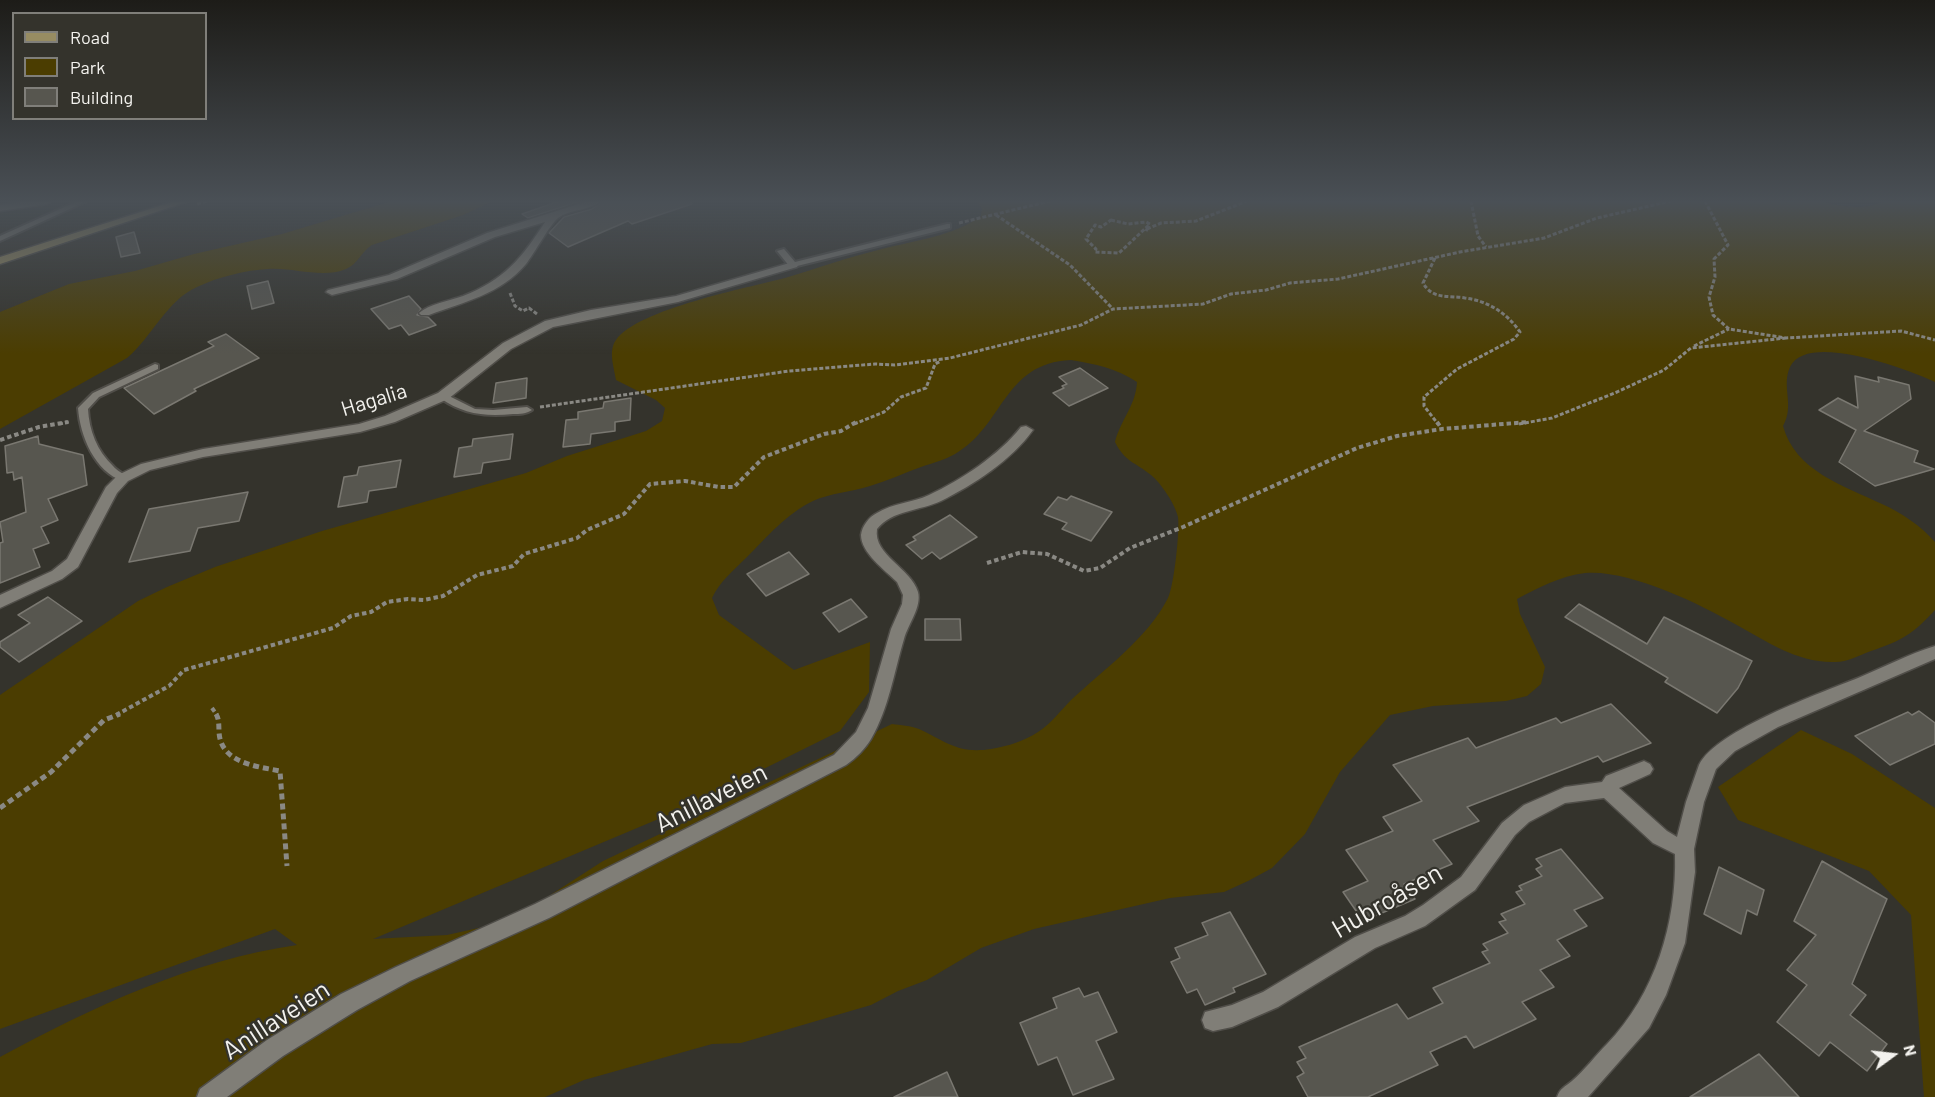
<!DOCTYPE html>
<meta charset="utf-8">
<style>
body{margin:0}
#map{position:relative;width:1935px;height:1097px;overflow:hidden;background:#34332c;font-family:Barlow,sans-serif}
canvas{display:block}
.legend{position:absolute;left:12px;top:12px;width:195px;height:108px;box-sizing:border-box;background:#34332c;border:2px solid #807f7a;margin:0;padding:8px 10px;list-style:none;font-size:18px;color:#f3f2ee}
.legend li{display:flex;align-items:center;gap:12px;height:30px}
.legend b{width:30px;border:2px solid #807f7a}
.north{position:absolute;left:1863px;top:1025px;width:60px;height:60px;-webkit-text-stroke:4px #34332c;paint-order:stroke;rotate:75deg;font-size:16px;font-weight:700;line-height:24px;text-align:center;color:#f3f2ee}
.north::after{content:'';display:block;margin:auto;width:21px;height:27px;background:#f3f2ee;clip-path:polygon(50% 0,100% 100%,50% 72%,0 100%)}
</style>
<div id="map">
<canvas width="1935" height="1097"></canvas>
<ul class="legend">
<li><b style="height:8px;background:#978c62"></b>Road</li>
<li><b style="height:16px;background:#4b3d01"></b>Park</li>
<li><b style="height:16px;background:#57564f"></b>Building</li>
</ul>
<div class="north">N</div>
</div>
<script>
const g = document.querySelector('canvas').getContext('2d');
g.lineJoin = 'round';
function fillPath(path, color) {
  g.fillStyle = color;
  g.fill(path, 'evenodd');
}
function strokePath(path, color, width, dash) {
  g.strokeStyle = color;
  g.lineWidth = width;
  g.lineCap = dash ? 'butt' : 'round';
  g.setLineDash(dash || []);
  g.stroke(path);
}
function drawText(font, color, halo, rows, align = 'center') {
  g.font = font + ' Barlow,sans-serif';
  g.lineWidth = 4.5;
  g.setLineDash([]);
  g.textBaseline = 'middle';
  g.strokeStyle = halo;
  g.fillStyle = color;
  for (const [text, x, y, turn = 0] of rows) {
    g.save();
    g.translate(x, y);
    g.rotate((+turn || 0) * Math.PI / 180);
    g.textAlign = isNaN(turn) ? turn : align;
    if (halo) g.strokeText(text, 0, 0);
    g.fillText(text, 0, 0);
    g.restore();
  }
}
fillPath(new Path2D(`
 M392,201h101l-30,14 -91,30c-11,7 -14,19 -26,24 -24,10 -53,-2 -78,0 -22,1 -50,8 -71,18 -30,13 -45,50 -70,71l-127,71v-117l69,-28 66,-13 59,-17 88,-20z
 M977,201h843c21,6 44,10 64,0h51v181c-26,-12 -128,-51 -145,-15 -9,20 5,38 -7,59 12,45 61,60 99,78 20,9 39,22 53,38v68c-22,24 -34,31 -64,41 -14,5 -24,12 -39,11 -36,0 -66,-21 -97,-38 -37,-21 -107,-55 -150,-51 -25,3 -47,15 -68,26l3,15 25,53 -4,17 -14,12 -21,5 -73,5 -43,9 -50,57 -35,62 -33,34 -24,13 -24,11 -54,6 -136,31 -53,19 -54,32 -29,11 -27,14 -130,38 -29,1 -128,36 -39,17h-545v-40c92,-50 193,-97 297,-112l-22,-16 -275,100v-334l138,-94 29,-14 48,-20 107,-36 204,-58 41,-17 79,-25 16,-10 3,-13 -9,-8 -40,-20c-2,-13 -8,-29 0,-40 22,-31 131,-52 169,-62 33,-10 64,-21 97,-29 31,-8 72,-13 99,-33l1,-7zM1071,360c24,4 45,8 66,22 -1,23 -17,39 -22,60 10,20 20,20 36,33 10,8 24,29 27,42 2,13 -4,69 -10,81 -21,41 -64,71 -97,102 -11,11 -19,23 -33,32 -14,9 -29,14 -47,17 -33,5 -44,-7 -72,-20 -8,-3 -19,-4 -27,-5l-289,137 -93,60 -63,14 -74,4 314,-132 153,-76 29,-39 1,-50 -76,28 -75,-55 -7,-17c8,-17 21,-27 35,-41 20,-20 39,-43 66,-56 17,-8 39,-9 57,-15 17,-5 34,-13 51,-19 11,-4 24,-7 34,-13 49,-28 48,-91 116,-94z
 M1801,730l51,24 83,54v289h-11l-13,-182 -42,-44 -131,-51 -20,-33z`), '#4b3d01');
const building = new Path2D(`
 M559,201h22l-53,17 -6,-4z
 M603,201h88l1,3 -60,20 -4,-3 -60,26 -19,-14 15,-16 28,-8z
 M134,232l6,21 -19,4 -5,-20z
 M268,281l6,22 -22,6 -5,-23z
 M409,296l12,13 -4,6 11,2 8,8 -27,10 -8,-10 -12,4 -18,-20z
 M226,334l33,24 -65,31 2,2 -42,23 -30,-26 90,-42 -6,-4z
 M1080,368l28,20 -39,18 -16,-13 11,-5 -2,-2 5,-2 -8,-7z
 M1855,376l24,6 -1,-5 31,8 2,14 -47,32 54,20 -4,11 20,7 -59,17 -36,-24 17,-32 -37,-20 19,-12 20,10z
 M527,378l-1,20 -33,5 3,-20z
 M631,398l-1,22 -15,2v9l-24,3 -1,10 -27,3 3,-27 12,-1v-7l25,-4 1,-6z
 M513,434l-3,25 -27,4 -2,10 -27,4 5,-29 13,-2 1,-7z
 M38,436l1,8 44,11 4,30 -39,14 10,21 -17,7 8,16 -16,6 7,18 -40,16v-40l3,-1 -3,-20 26,-10 -4,-35 -8,3 -1,-8 -6,1 -2,-27z
 M401,460l-5,27 -27,4 -2,11 -29,5 6,-30 13,-2 2,-8z
 M248,492l-9,29 -41,7 -8,23 -61,11 20,-53z
 M1071,496l41,16 -21,29 -29,-12 5,-6 -23,-9 14,-17 9,3z
 M950,515l27,22 -37,22 -8,-7 -10,7 -16,-14 10,-5 -3,-3z
 M789,552l20,22 -43,22 -19,-22z
 M48,597l34,24 -63,41 -19,-15v-5l30,-19 -12,-8z
 M851,599l16,18 -28,15 -16,-19z
 M1579,604l68,40 17,-27 88,44 -14,27 -21,25 -52,-31 3,-4 -103,-61z
 M925,619h35l1,21h-36z
 M1611,704l40,39 -48,19 -5,-6 -131,51 12,14 -46,19 19,24 -48,20 11,15 -52,22 -20,-29 25,-11 -22,-31 47,-19 -10,-14 39,-16 -29,-36 75,-27 8,10 80,-30 5,5z
 M1919,711l16,12v21l-45,21 -35,-29 53,-24 4,3z
 M1561,849l42,49 -29,12 13,16 -30,14 13,16 -30,14 14,17 -32,15 14,17 -62,29 -8,-12 -36,16 8,13 -70,32h-60l-11,-20 7,-4 -7,-11 9,-4 -7,-11 98,-43 11,15 35,-16 -10,-15 57,-25 -8,-11 6,-2 -5,-6 25,-11 -9,-11 7,-2 -5,-6 24,-10 -9,-12 6,-2 -3,-4 23,-10 -6,-7 6,-3 -6,-7z
 M1822,861l65,38 -35,85 14,11 -16,20 37,29 -20,27 -37,-29 -11,14 -42,-34 30,-37 -20,-15 29,-35 -22,-14z
 M1719,867l45,23 -7,25 -10,-5 -6,24 -37,-20z
 M1230,912l36,62 -33,14 2,4 -30,13 -8,-16 -10,4 -16,-31 9,-4 -5,-10 33,-13 -6,-12z
 M1079,988l5,9 14,-5 19,40 -21,9 18,38 -41,16 -16,-38 -19,8 -18,-42 37,-15 -4,-10z
 M1759,1054l40,43h-109z
 M947,1072l11,25h-64z`);
fillPath(building, '#57564f');
strokePath(building, '#7a7871', 1.5);
const lane = new Path2D(`
 M78,201h9l-87,40v-5z
 M947,224h3v4l-157,39h-3l-13,-16 7,-2 11,13z
 M155,364l3,1v4l-59,28 -11,12c1,21 9,42 25,57 4,5 10,7 15,12l-5,3c-28,-9 -43,-45 -45,-73l15,-15z
 M443,393l32,16 18,1 34,-3 5,3c-6,4 -12,4 -19,4 -28,3 -50,0 -73,-16l-1,-2z`);
const street = new Path2D(`
 M28,201h24l-5,3 -47,7v-6z
 M588,201h13c-12,10 -31,8 -43,17 -7,5 -24,36 -32,46 -25,30 -62,38 -97,51h-8l-2,-2c10,-9 30,-12 44,-17 41,-16 59,-38 82,-74l-50,15 -98,42 -65,16 -6,-3 2,-2 61,-15 98,-42z
 M793,262l5,3 -1,2 -119,35 -125,25 -42,22 -63,50 -53,23 -35,10 -157,25 -53,13 -22,11 -11,12 -39,74 -16,12 -62,29v-13l52,-24 15,-12 39,-72 12,-12 23,-11 62,-15 156,-25 26,-8 53,-23 65,-50 42,-22 46,-11 85,-14z
 M1026,426l7,4c-21,30 -60,55 -92,71 -21,10 -49,9 -64,28 -4,26 34,39 41,63 4,15 -10,32 -14,47 -10,33 -15,69 -33,100 -6,10 -15,19 -25,26l-297,153 -139,63 -53,29 -74,46 -56,41h-30l3,-8 67,-49 74,-46 55,-27 139,-63 299,-149 22,-23 12,-24 23,-79 11,-25 1,-9 -6,-13c-12,-12 -36,-29 -36,-47 1,-9 8,-18 16,-22 16,-10 35,-10 52,-18 32,-15 70,-40 92,-68z
 M1935,646v13l-157,68 -43,24 -19,18 -12,33 -10,47 1,23 -10,71 -19,52 -17,33 -61,69h-31c3,-9 8,-10 15,-16 13,-11 23,-25 35,-37 48,-50 70,-121 68,-190l-22,-11 -49,-45 -39,5 -36,19 -14,13 -40,55 -50,36 -50,22 -97,59 -46,20 -19,4 -8,-3 -3,-8 3,-8 27,-7 31,-13 92,-55 50,-21 18,-11 38,-28 41,-54 22,-18 41,-18 37,-5 4,-6 38,-15 6,3 3,5 -3,5 -31,14 48,43 10,6 9,-35 13,-37c17,-35 122,-72 159,-87 26,-11 51,-24 77,-32z`);
const secondary = new Path2D(`
 M175,201h14l-189,63v-7z`);
strokePath(lane, '#504e49', 4);
strokePath(street, '#504e49', 3);
strokePath(secondary, '#504e49', 3);
strokePath(new Path2D(`
 M1471,201l7,35 8,11
 M1705,201l23,44 -14,14 1,18 -6,20 4,18 16,14 57,9 115,-7 34,9
 M197,204l11,-3
 M996,215l74,50 43,44
 M1111,220l17,4 18,-2 4,2 -31,29 -24,-1 1,-3 -10,-10 9,-14 6,2z
 M959,223l91,-22
 M1147,229l14,-6 35,-2 51,-20
 M1146,231l1,-2
 M1435,258l-12,25c10,17 25,12 42,15 23,3 42,15 55,34l-6,7 -57,30 -33,28v9l14,18
 M510,293l5,13 8,5 6,-3 8,6
 M1694,346l35,-17
 M540,407l249,-36 86,-7 20,1 55,-7 131,-33 32,-16 90,-5 28,-10 35,-4 24,-7 48,-4 122,-27 84,-14 53,-20 74,-17
 M59,424l10,-2
 M854,424l30,-12 17,-15 25,-9 9,-24 6,-3
 M1519,424l33,-6 65,-26 47,-22 27,-22 95,-10`), '#8a8984', 3, [4, 2]);
strokePath(new Path2D(`
 M1437,422l5,7
 M0,440l39,-13 29,-5
 M987,563l35,-11 25,2 37,17 16,-3 30,-20 53,-21 174,-79 40,-12 45,-7 86,-7
 M212,708l5,7
 M116,715l53,-29 15,-16 149,-42 18,-12 20,-4 16,-10 21,-3 16,1 19,-4 34,-21 36,-9 11,-12 53,-16 10,-8 37,-16 26,-30 35,-3 34,6h15l30,-30 60,-23 17,-3 15,-9`), '#8a8984', 4, [4.5, 3]);
strokePath(new Path2D(`
 M216,714c5,8 1,18 5,28 8,22 39,25 59,29l7,95
 M0,808l51,-36 53,-52 16,-6`), '#8a8984', 5, [6, 4]);
fillPath(lane, '#807e77');
fillPath(street, '#807e77');
fillPath(secondary, '#978c62');
const sky = g.createLinearGradient(0, 0, 0, 354);
sky.addColorStop(0, '#1d1c18');
sky.addColorStop(0.57, '#4a5056');
sky.addColorStop(1, '#4a505600');
g.fillStyle = sky;
g.fillRect(0, 0, 1935, 354);
drawText('21px', '#f3f2ee', '#34332c', [
 ["Hagalia",374,400,-17]
]);
drawText('26px', '#f3f2ee', '#34332c', [
 ["Anillaveien",711,798,-27],
 ["Hubroåsen",1387,901,-30],
 ["Anillaveien",276,1020,-33]
]);
</script>
